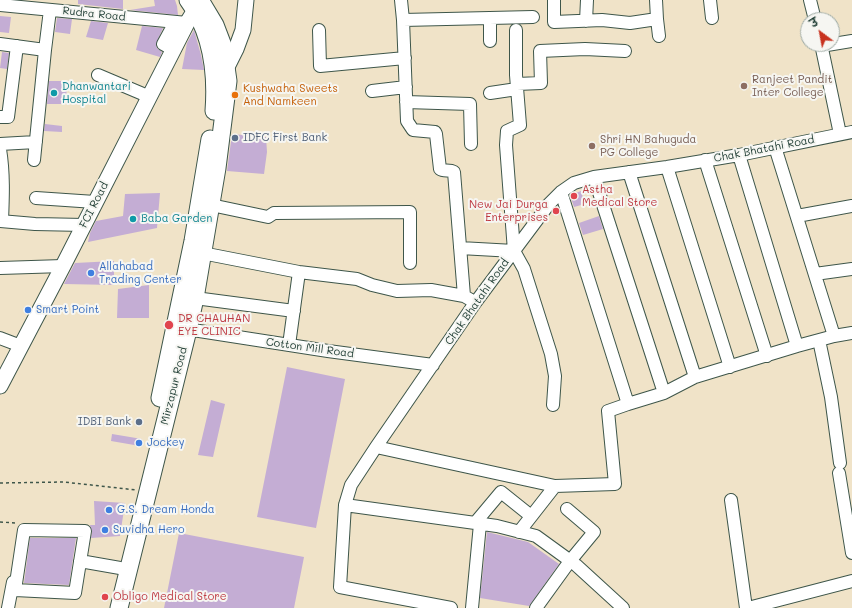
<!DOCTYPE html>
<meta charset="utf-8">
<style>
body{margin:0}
#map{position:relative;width:852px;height:608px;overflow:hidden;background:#f0e3c8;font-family:Mali,"Playpen Sans Deva",sans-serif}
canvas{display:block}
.north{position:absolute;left:800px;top:12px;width:40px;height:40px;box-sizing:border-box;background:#f6f6f2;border:1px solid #a0aca6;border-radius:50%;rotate:328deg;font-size:11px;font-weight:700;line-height:16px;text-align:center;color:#1f3d34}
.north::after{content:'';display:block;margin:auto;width:14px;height:18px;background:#c8321e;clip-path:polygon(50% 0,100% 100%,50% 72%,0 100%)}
</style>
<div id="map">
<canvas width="852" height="608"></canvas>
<div class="north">उ</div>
</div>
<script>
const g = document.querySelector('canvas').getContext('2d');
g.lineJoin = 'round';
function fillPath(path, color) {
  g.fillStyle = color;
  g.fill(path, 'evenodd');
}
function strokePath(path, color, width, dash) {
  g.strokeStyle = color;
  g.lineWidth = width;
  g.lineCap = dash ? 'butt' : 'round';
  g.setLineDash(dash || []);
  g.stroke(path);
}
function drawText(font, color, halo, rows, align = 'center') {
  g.font = font + ' Mali,sans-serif';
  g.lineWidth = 4;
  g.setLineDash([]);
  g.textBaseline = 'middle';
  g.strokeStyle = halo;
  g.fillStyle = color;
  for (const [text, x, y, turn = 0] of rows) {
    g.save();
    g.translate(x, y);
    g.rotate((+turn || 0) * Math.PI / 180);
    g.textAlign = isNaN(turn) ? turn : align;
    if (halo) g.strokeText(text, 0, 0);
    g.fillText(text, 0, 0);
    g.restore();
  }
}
fillPath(new Path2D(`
 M78,0h45v9l-45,-5z
 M154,0h21l2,6 1,9 -48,-5 25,-4z
 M0,16l11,1 -2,16 -9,-1z
 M57,18l15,1 -2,15 -15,-2z
 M91,21l17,2 -5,17 -17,-3z
 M142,26l21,2 -7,16 1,4 5,4 -2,5 -24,-7z
 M194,30l7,25 3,15 -22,-1 5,-26z
 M2,52l7,1 -2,16 -7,-1z
 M49,81h19l-3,23h-18z
 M45,124l17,2v6l-18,-1z
 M232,134l34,3 1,15 -3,22 -37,-3z
 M581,191l4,13 -11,3 -4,-12z
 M160,193l-3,35 -69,14 2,-9 6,-12 27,-5 2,-22z
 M599,216l4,13 -20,6 -4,-12z
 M114,261v24l-50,-1 11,-21z
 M149,285v33h-32l1,-29z
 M287,367l58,12 -29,149 -59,-11z
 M211,400l14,4 -12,53 -15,-2z
 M112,434l30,5 -2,7 -29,-5z
 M94,501l31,2 -5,33 -29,2 1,-6 -2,-7h5z
 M487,532l41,10 31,22 -30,42 -49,-8z
 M179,533l125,24 -10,51h-130z
 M30,538h46l-7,47 -45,-2z`), '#c4add4');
const minor = new Path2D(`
 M401,0l2,20 4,101 6,9 22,2 1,2 4,35c4,3 9,0 14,3l10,124
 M554,0v22l48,-2 28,3 27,-4 -1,-19
 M710,0l2,18
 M810,0l5,20
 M0,5l187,18
 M490,18v23
 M657,19l2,17
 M403,20l130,-3
 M586,21l1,-21
 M319,30l1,36 85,-8
 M516,30v45l4,50 -13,6 -1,14 8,106 10,18 27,85 4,22 -2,29
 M0,44l45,6
 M821,44l19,90
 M821,46l31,-5
 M174,50l-11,-6 12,-22
 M98,75l52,22
 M517,84l24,-1 -1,-32 45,-2 40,2
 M372,91l34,-4
 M490,93l27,-4
 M406,102l64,2 1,40
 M0,117h8l9,-71
 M0,144l36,-2
 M0,149c4,25 3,48 2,72
 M739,155l58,191
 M34,160l11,-110 5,-40
 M705,160l62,196
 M667,167l63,200
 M629,172l66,205
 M594,177l70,216
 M561,192l67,212 36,-11 31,-16 102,-31 37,-10 -59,-189
 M36,198l59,4
 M211,205l57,12 6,-4 136,-1v51
 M797,216l55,-10
 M0,221l35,3 49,1
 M460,248l54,3
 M202,253l97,19 58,7 15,6 25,6 34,-1 33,6 7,4
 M0,268l63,-2
 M815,274l37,-5
 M195,298l99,13
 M180,328l148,23 105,14
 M834,336l18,-3
 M0,338l21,8
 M819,340l12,57 9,66
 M289,345l10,-73
 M376,447l179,39 60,-2 -7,-73 20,-7
 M839,473l13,80
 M731,500l15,108
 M345,505l152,21 39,10 40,29 47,43
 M475,523l26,-31 30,24
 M24,530l61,1 -10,62 -60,-3z
 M519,532l36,-46
 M80,561l40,7
 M8,608l5,-26
 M451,608l-111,-21 5,-82 6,-20 25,-38 99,-144 74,-99 12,-12 13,-9 20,-6 73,-10 72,-12 113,-23
 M472,608l8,-84
 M536,608l34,-47 24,-29 -27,-23
 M748,608l104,-27`);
const major = new Path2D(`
 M227,67l9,-18 7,-19 3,-30
 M0,386l63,-120 124,-243 8,-13`);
const highway = new Path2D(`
 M188,0c24,32 29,71 26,111
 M160,398l33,-157 17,-102
 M119,608l69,-278 7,-32 22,-130 11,-87 -5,-35 -8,-21 -15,-25`);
strokePath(minor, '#3e564a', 14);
strokePath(major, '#3e564a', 17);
strokePath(highway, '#3e564a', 19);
strokePath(new Path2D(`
 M0,483l64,-1 72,8
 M0,522l16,1`), '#3e564a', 1.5, [3, 3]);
strokePath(minor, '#fff', 12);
strokePath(major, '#fff', 15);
strokePath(highway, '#fff', 17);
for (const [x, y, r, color] of [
 [744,86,4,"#8d6e63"],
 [54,93,4,"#0f9aa8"],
 [235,95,4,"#e8710a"],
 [235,138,4,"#5c6f8a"],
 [592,146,4,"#8d6e63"],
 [574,196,4,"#e0444e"],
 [556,211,4,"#e0444e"],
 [133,219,4,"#0f9aa8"],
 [91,273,4,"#3f7fe0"],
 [28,310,4,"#3f7fe0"],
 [169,325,5,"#e0444e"],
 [139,422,4,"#5c6f8a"],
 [139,443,4,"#3f7fe0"],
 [109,510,4,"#3f7fe0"],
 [105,530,4,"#3f7fe0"],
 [105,597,4,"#e0444e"]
]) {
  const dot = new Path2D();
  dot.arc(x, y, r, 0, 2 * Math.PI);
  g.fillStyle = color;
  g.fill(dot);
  strokePath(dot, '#f6f6f2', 1.5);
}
drawText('11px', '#1f3d34', '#f6f6f2', [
 ["Rudra Road",94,14,6],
 ["Chak Bhatahi Road",764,149,-11],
 ["FCI Road",94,205,-63],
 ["Chak Bhatahi Road",477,302,-55],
 ["Cotton Mill Road",310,348,8],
 ["Mirzapur Road",174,386,-76]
]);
drawText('11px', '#785e54', '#f6f6f2', [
 ["Ranjeet Pandit",752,80],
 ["Inter College",752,93],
 ["Shri HN Bahuguda",600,140],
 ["PG College",600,153]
], 'left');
drawText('11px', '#0d838f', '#f6f6f2', [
 ["Dhanwantari",62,87],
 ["Hospital",62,100],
 ["Baba Garden",141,219]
], 'left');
drawText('11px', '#c56008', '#f6f6f2', [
 ["Kushwaha Sweets",243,89],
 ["And Namkeen",243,102]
], 'left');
drawText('11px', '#4e5e75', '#f6f6f2', [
 ["IDFC First Bank",243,138],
 ["IDBI Bank",131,422,"right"]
], 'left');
drawText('11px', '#be3a42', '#f6f6f2', [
 ["Astha",582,190],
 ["Medical Store",582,203],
 ["New Jai Durga",548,205,"right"],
 ["Enterprises",548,218,"right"],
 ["DR CHAUHAN",178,319],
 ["EYE CLINIC",178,332],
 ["Obligo Medical Store",113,597]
], 'left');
drawText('11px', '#366cbe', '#f6f6f2', [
 ["Allahabad",99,267],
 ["Trading Center",99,280],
 ["Smart Point",36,310],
 ["Jockey",147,443],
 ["G.S. Dream Honda",117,510],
 ["Suvidha Hero",113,530]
], 'left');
</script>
